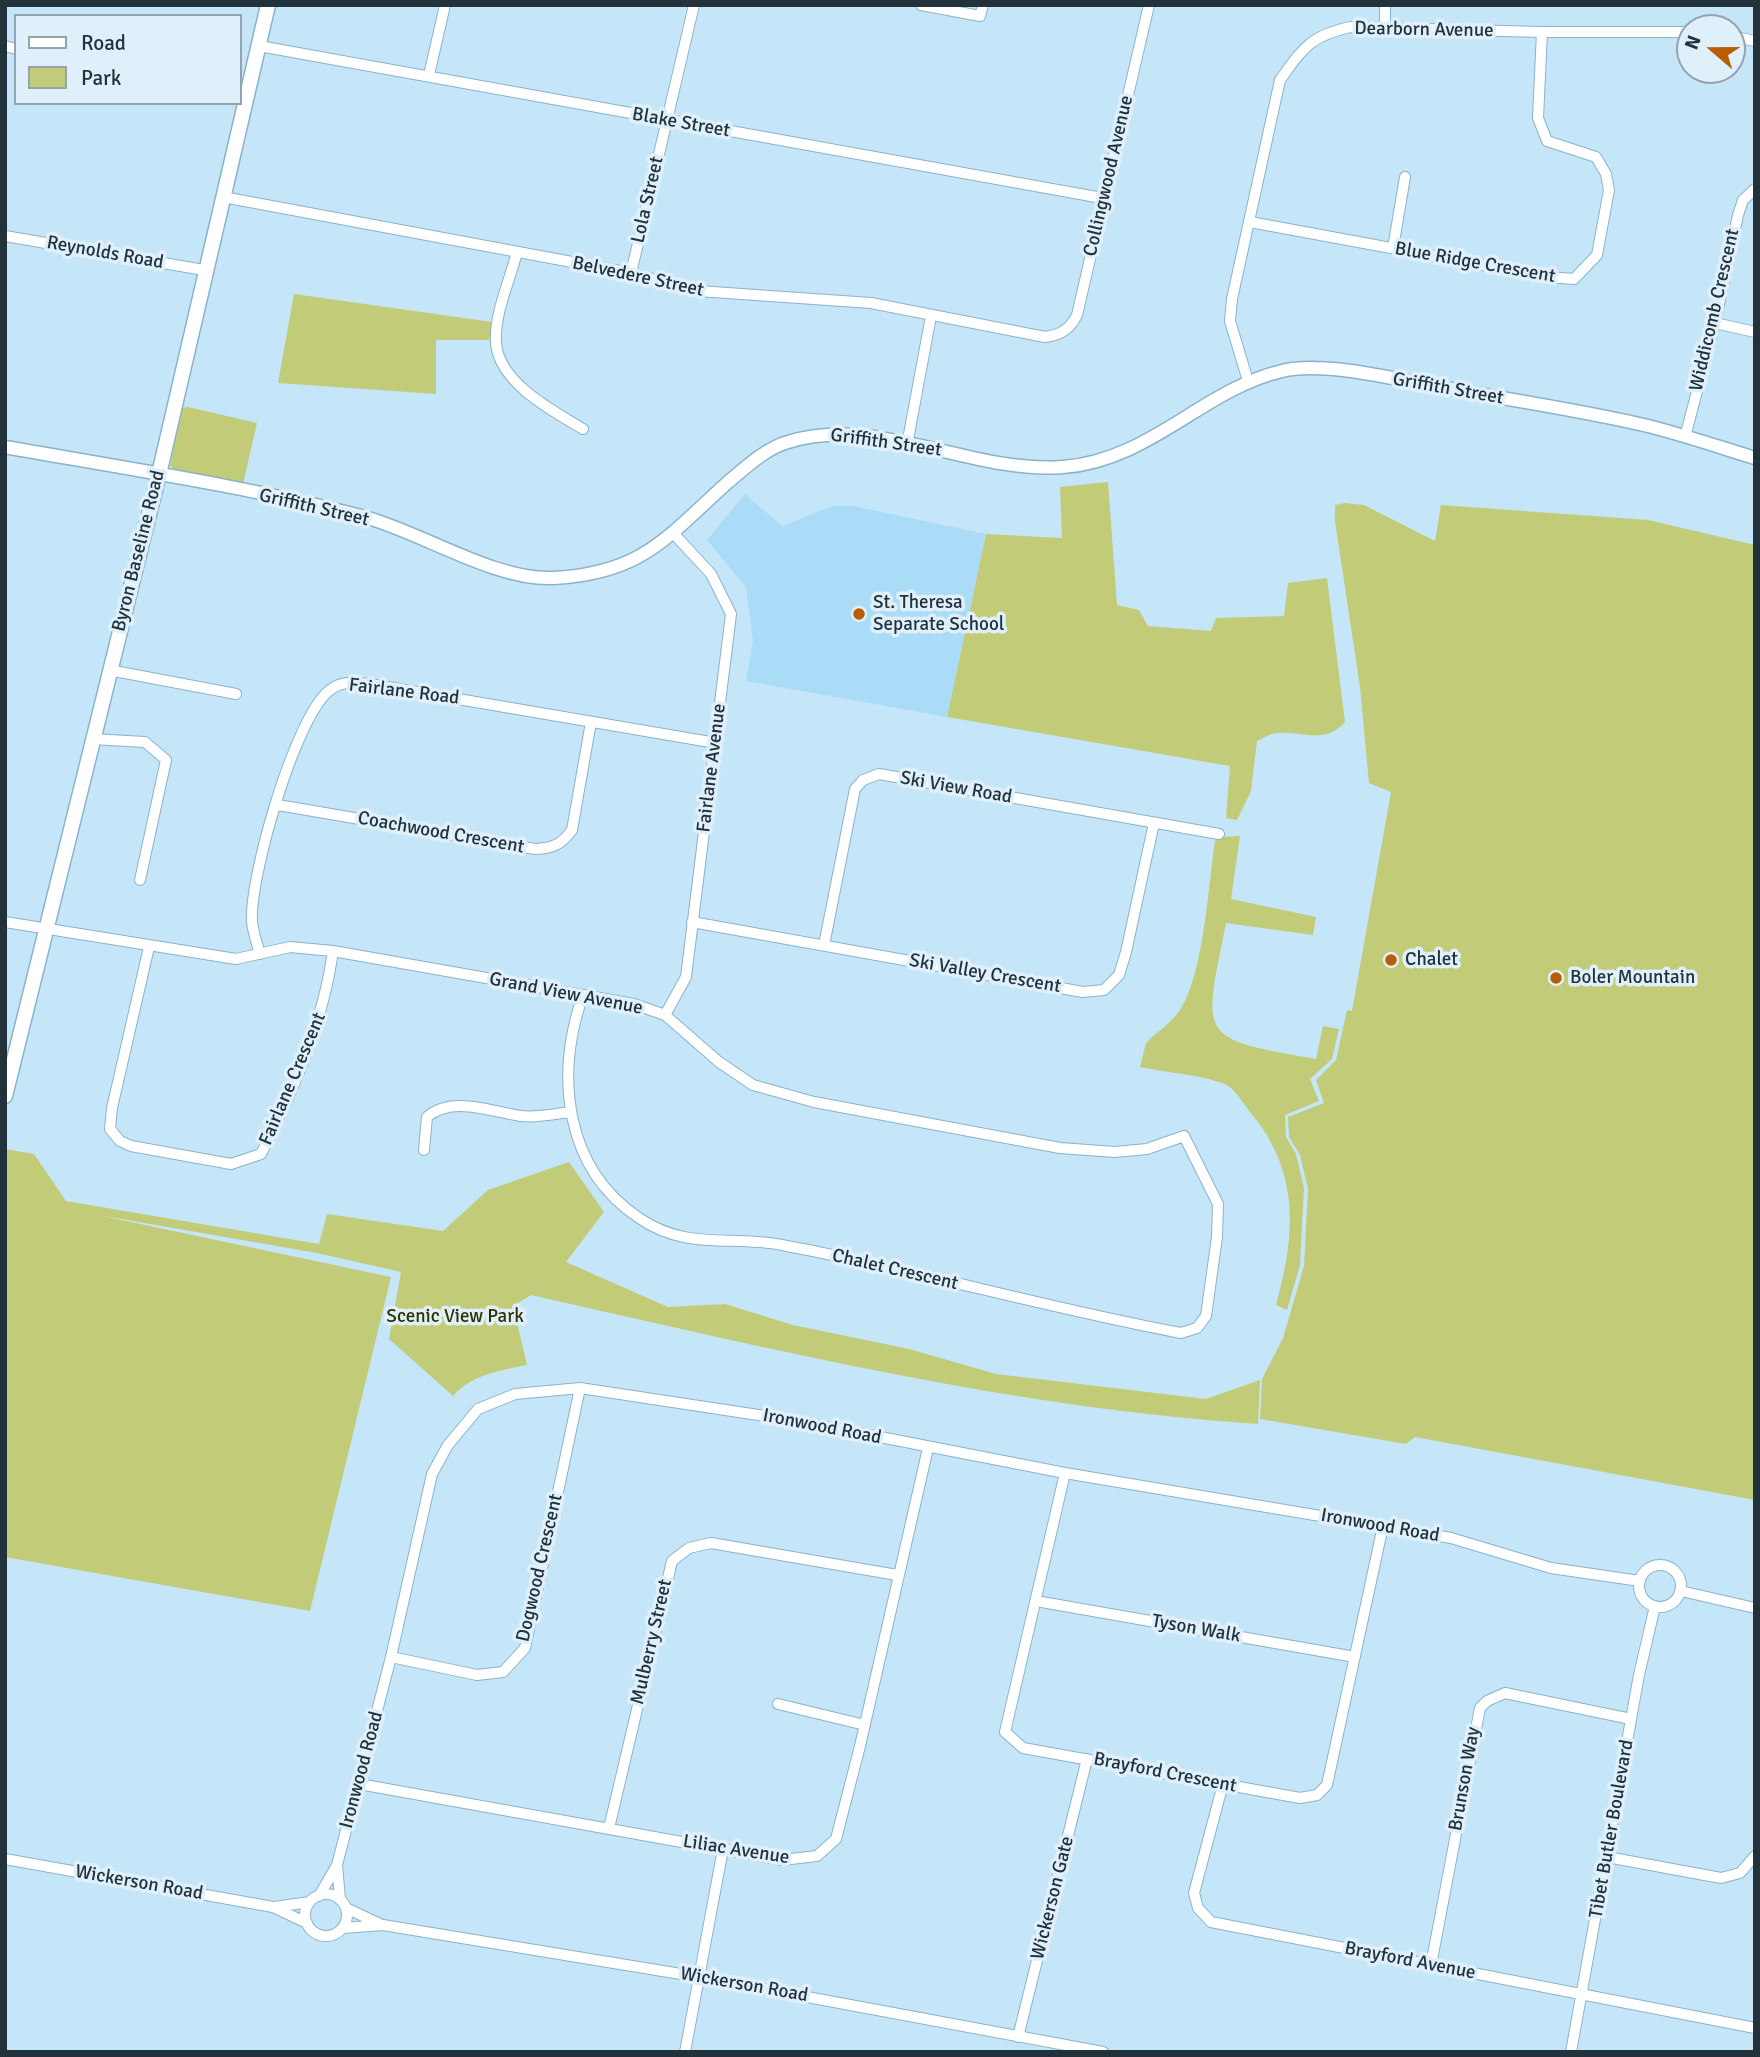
<!DOCTYPE html>
<style>
body{margin:0}
#map{position:relative;width:1760px;height:2057px;overflow:hidden;background:#c5e6f9;font-family:Signika,sans-serif}
canvas{display:block}
.frame{position:absolute;inset:0;border:7px solid #21323b;pointer-events:none}
.legend{position:absolute;left:14px;top:14px;width:228px;height:91px;box-sizing:border-box;background:#e0f0fa;border:2px solid #94a4ae;margin:0;padding:9px 12px;list-style:none;font-size:21px;color:#21323b}
.legend li{display:flex;align-items:center;gap:14px;height:35px}
.legend b{width:35px;border:2px solid #94a4ae}
.north{position:absolute;left:1676px;top:14px;width:70px;height:70px;box-sizing:border-box;background:#e0f0fa;border:2px solid #94a4ae;border-radius:50%;rotate:290deg;font-size:19px;font-weight:700;line-height:28px;text-align:center;color:#21323b}
.north::after{content:'';display:block;margin:auto;width:24px;height:32px;background:#b95d07;clip-path:polygon(50% 0,100% 100%,50% 72%,0 100%)}
</style>
<div id="map">
<canvas width="1760" height="2057"></canvas>
<div class="frame"></div>
<ul class="legend">
<li><b style="height:9px;background:#fff"></b>Road</li>
<li><b style="height:19px;background:#c2cb78"></b>Park</li>
</ul>
<div class="north">N</div>
</div>
<script>
const g = document.querySelector('canvas').getContext('2d');
g.lineJoin = 'round';
function fillPath(path, color) {
  g.fillStyle = color;
  g.fill(path, 'evenodd');
}
function strokePath(path, color, width, dash) {
  g.strokeStyle = color;
  g.lineWidth = width;
  g.lineCap = dash ? 'butt' : 'round';
  g.setLineDash(dash || []);
  g.stroke(path);
}
function drawText(font, color, halo, rows, align = 'center') {
  g.font = font + ' Signika,sans-serif';
  g.lineWidth = 7;
  g.setLineDash([]);
  g.textBaseline = 'middle';
  g.strokeStyle = halo;
  g.fillStyle = color;
  for (const [text, x, y, turn = 0] of rows) {
    g.save();
    g.translate(x, y);
    g.rotate((+turn || 0) * Math.PI / 180);
    g.textAlign = isNaN(turn) ? turn : align;
    if (halo) g.strokeText(text, 0, 0);
    g.fillText(text, 0, 0);
    g.restore();
  }
}
fillPath(new Path2D(`
 M745,494l37,32 50,-20h21l133,28 -39,183 -201,-36 7,-40 -7,-54 -39,-47z`), '#aadcf8');
fillPath(new Path2D(`
 M294,294l198,28 -3,18h-53v54l-158,-11z
 M188,407l69,16 -14,61 -68,-14 -5,-4 11,-58z
 M1108,482l9,123 22,5 9,16 63,5 5,-13 68,-2 4,-33 39,-5 18,144c-21,23 -41,9 -67,11 -7,0 -15,5 -21,8l-6,50 -14,29 -11,-2 4,-52 -283,-49 39,-183 76,4 -2,-51z
 M1345,503l19,2 71,36 6,-36 207,15 107,25v955l-340,-63 -9,7 -146,-25 2,-40 21,-41 21,-72 4,-77 -8,-34 -11,-18 -1,-20 36,-14 -8,-23 20,-20 11,-50 5,1 39,-219 -22,-9 -9,-96 -25,-166v-16z
 M1240,836l-9,63 85,18 -3,18 -87,-12c-23,116 -30,115 90,136l7,-33 16,3 -7,30 -22,20 9,22 -34,14 1,22 10,17 8,34 -4,77 -13,45 -11,-5c20,-70 24,-134 -26,-193 -6,-8 -16,-24 -25,-28 -26,-10 -58,-11 -85,-17l6,-24c11,-12 24,-18 34,-33 24,-37 28,-123 35,-169l5,-4z
 M5,1149l29,5 32,47 253,43 8,-30 116,17 45,-41 81,-28 35,50 -38,50 102,45 57,-3 68,21 116,24 87,25 210,25 54,-19 -2,44c-246,-16 -487,-75 -727,-129l-18,11 14,59c-26,5 -56,10 -74,31l-64,-57 12,-67 -84,-19 -219,-38 293,62 -81,334 -305,-54z`), '#c2cb78');
const minor = new Path2D(`
 M921,5l59,11 3,-11
 M1385,28v-23
 M1732,36l23,5
 M5,46l11,3
 M259,46l843,152
 M429,75l16,-70
 M223,197l408,76 67,18 173,12 174,34c16,-2 25,-8 32,-22l72,-310
 M1250,222l298,55 26,2 23,-24 12,-65 -3,-16 -10,-17 -49,-16 -9,-23 4,-86
 M5,236l199,34
 M1393,248l12,-71
 M517,252c-7,28 -23,62 -21,91 3,40 57,68 87,86
 M631,273l63,-268
 M1715,323l40,9
 M1248,381l-18,-60 2,-22 48,-219c23,-32 30,-44 70,-53l192,5h148
 M1685,437l30,-114 23,-108 5,-15 12,-11
 M907,445l24,-129
 M109,670l127,24
 M92,739l53,3 21,18 -26,120
 M278,805l257,44c18,-1 26,-4 37,-19l19,-108
 M5,922l231,37 54,-12 43,4 301,53 31,11 54,47 34,23 61,17 246,46 55,4 32,-3 37,-13 34,68 -1,33 -11,79 -9,12 -16,5c-134,-25 -265,-63 -399,-88 -51,-10 -95,6 -143,-27 -75,-50 -84,-143 -56,-223
 M692,922l391,70 21,-2 15,-15 7,-23 28,-129
 M824,945l31,-156 8,-9 16,-6 340,60
 M149,947l-37,161 -2,21 10,12 11,5 100,18 30,-10c33,-65 62,-131 72,-203
 M260,954c-3,-10 -7,-22 -8,-32 -3,-43 43,-206 78,-232 14,-11 29,-7 46,-5l340,58
 M665,1015l21,-38 45,-363 -20,-40 -37,-40
 M424,1150l3,-33c26,-22 64,-5 94,-1 16,2 33,-2 49,-4
 M1065,1473l-60,259 18,16 277,50 17,-3 10,-10 56,-259
 M1639 1586a21 21 0 1 1 42 0a21 21 0 1 1-42 0Z
 M1681,1591l74,17
 M1036,1601l319,56
 M391,1657l86,18 26,-3 22,-24 55,-260
 M778,1704l87,21
 M359,1784l423,76 35,-4 19,-17 24,-93 68,-298
 M1223,1784l-29,109 4,15 13,14 544,106
 M609,1828l63,-267 17,-13 22,-5 186,32
 M1607,1857l114,21 19,-5 15,-17
 M5,1859l268,48 34,16
 M337,1865l3,34
 M305 1915a21 21 0 1 1 42 0a21 21 0 1 1-42 0Z
 M319,1896l18,-31 54,-208 41,-183 16,-29 30,-36 37,-15 65,-6 218,33 267,52 386,65 100,30 89,13
 M274,1907l36,-5
 M346,1908l36,17
 M343,1928l40,-3 322,53 398,74
 M1431,1965l49,-257 7,-7 18,-8 126,26
 M1018,2037l69,-278
 M685,2052l38,-203
 M1571,2052l68,-377 16,-69`);
const tertiary = new Path2D(`
 M5,447c119,21 239,39 356,69 59,15 133,65 193,62 88,-5 112,-40 173,-95 18,-15 39,-35 61,-41 90,-28 183,32 275,25 86,-6 141,-78 219,-96 39,-10 107,7 147,14 73,14 147,24 219,41 36,9 71,21 107,32`);
const secondary = new Path2D(`
 M5,1096l154,-622 109,-469`);
strokePath(minor, '#8ab3ca', 12);
strokePath(tertiary, '#8ab3ca', 15);
strokePath(secondary, '#8ab3ca', 17);
strokePath(minor, '#fff', 10);
strokePath(tertiary, '#fff', 12);
strokePath(secondary, '#fff', 14);
for (const [x, y, r, color] of [
 [859,614,7,"#b95d07"],
 [1391,960,7,"#b95d07"],
 [1556,978,7,"#b95d07"]
]) {
  const dot = new Path2D();
  dot.arc(x, y, r, 0, 2 * Math.PI);
  g.fillStyle = color;
  g.fill(dot);
  strokePath(dot, '#e0f0fa', 2.5);
}
drawText('19px', '#21323b', '#e0f0fa', [
 ["Dearborn Avenue",1424,30,1],
 ["Blake Street",681,123,10],
 ["Collingwood Avenue",1109,176,-77],
 ["Lola Street",648,200,-77],
 ["Reynolds Road",105,253,10],
 ["Blue Ridge Crescent",1475,263,10],
 ["Belvedere Street",638,277,12],
 ["Widdicomb Crescent",1715,310,-77],
 ["Griffith Street",1448,389,10],
 ["Griffith Street",886,443,8],
 ["Griffith Street",314,508,13],
 ["Byron Baseline Road",139,551,-76],
 ["Fairlane Road",404,692,7],
 ["Fairlane Avenue",712,768,-83],
 ["Ski View Road",956,788,10],
 ["Coachwood Crescent",441,833,10],
 ["Ski Valley Crescent",985,974,10],
 ["Grand View Avenue",566,994,11],
 ["Fairlane Crescent",293,1079,-67],
 ["Chalet Crescent",895,1270,13],
 ["Ironwood Road",822,1427,11],
 ["Ironwood Road",1380,1526,10],
 ["Dogwood Crescent",540,1568,-77],
 ["Tyson Walk",1196,1629,10],
 ["Mulberry Street",652,1642,-77],
 ["Ironwood Road",362,1770,-75],
 ["Brayford Crescent",1165,1773,11],
 ["Brunson Way",1465,1779,-80],
 ["Tibet Butler Boulevard",1612,1829,-80],
 ["Liliac Avenue",736,1850,9],
 ["Wickerson Road",139,1883,10],
 ["Wickerson Gate",1053,1898,-76],
 ["Brayford Avenue",1410,1961,11],
 ["Wickerson Road",744,1985,10]
]);
drawText('19px', '#21323b', '#e0f0fa', [
 ["St. Theresa",873,603],
 ["Separate School",873,625],
 ["Chalet",1405,960],
 ["Boler Mountain",1570,978]
], 'left');
drawText('19px', '#2e3101', '#e0f0fa', [
 ["Scenic View Park",455,1317]
]);
</script>
